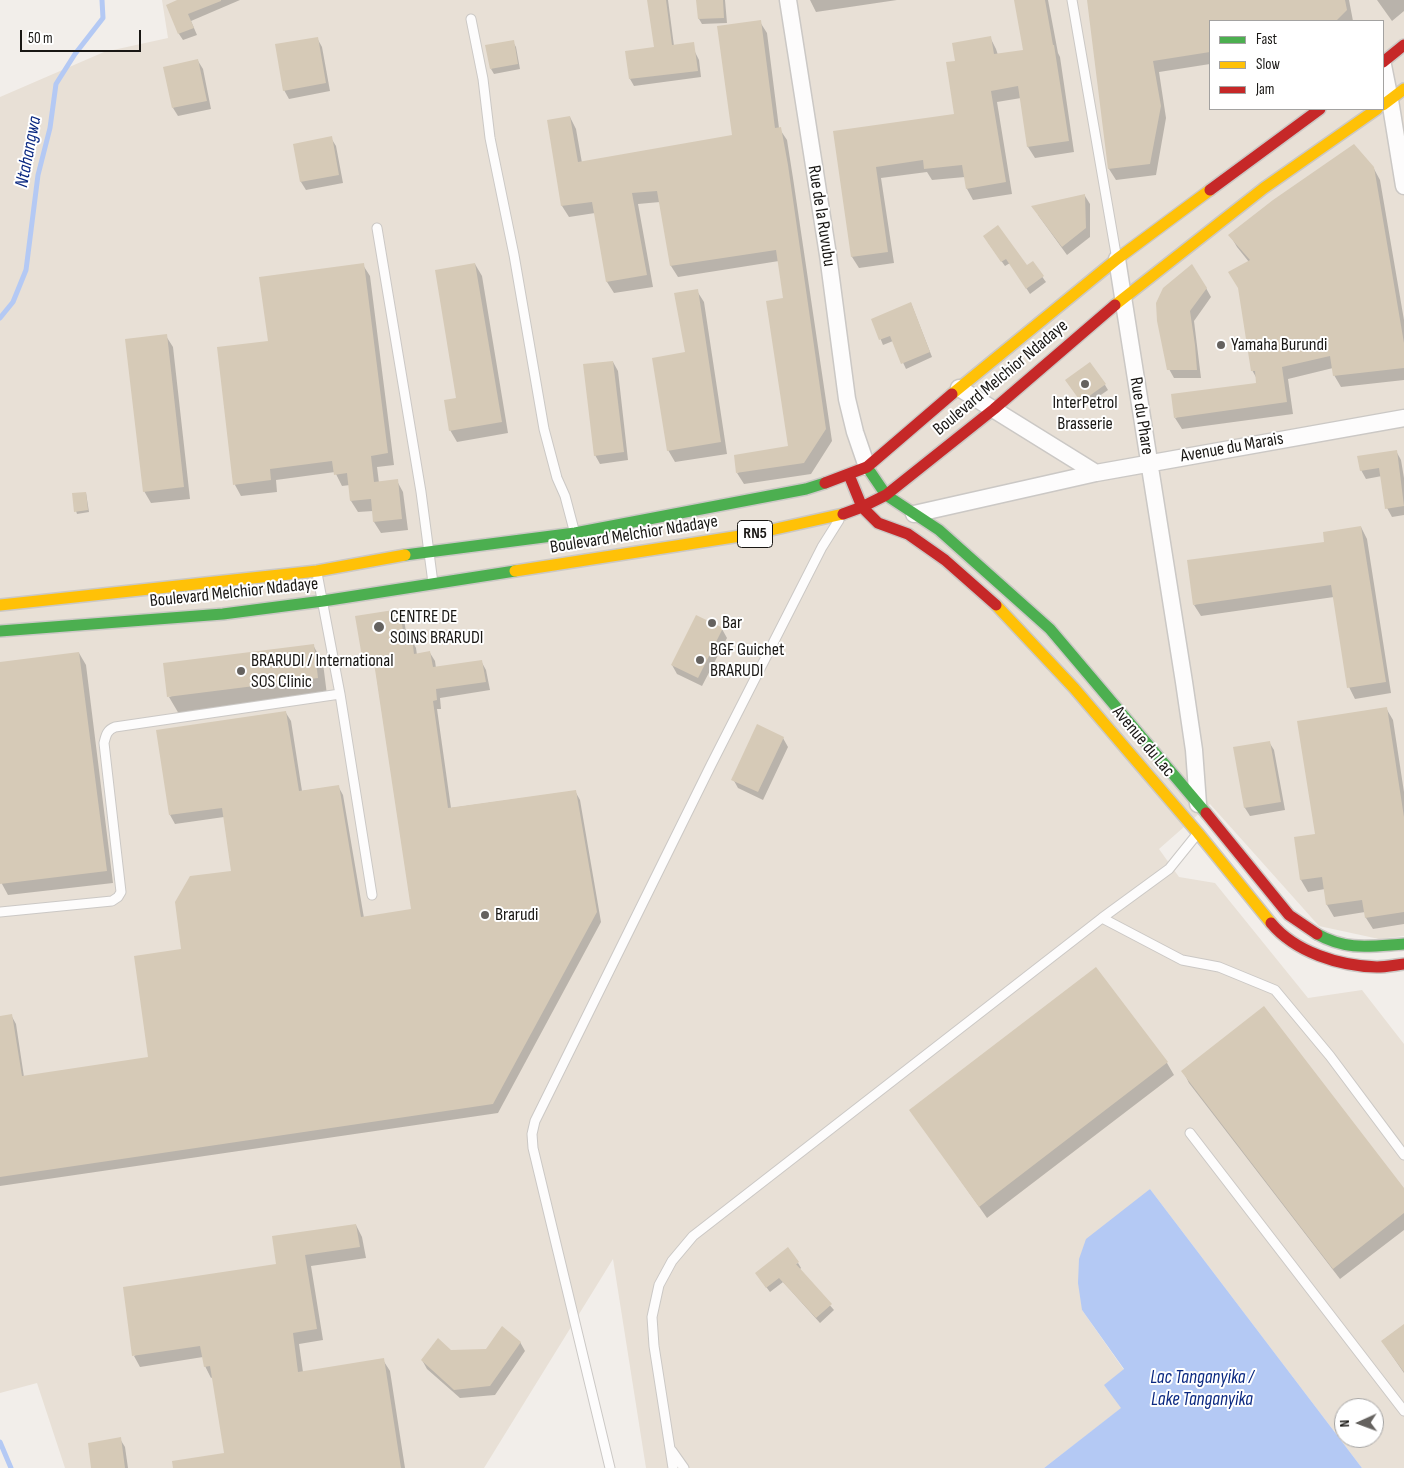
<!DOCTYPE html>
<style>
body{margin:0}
#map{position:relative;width:1404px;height:1468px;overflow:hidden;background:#f2eeea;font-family:"Sofia Sans Condensed",sans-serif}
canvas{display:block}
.legend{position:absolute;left:1209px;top:20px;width:175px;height:90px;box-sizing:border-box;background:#fff;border:1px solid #a3a2a1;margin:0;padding:6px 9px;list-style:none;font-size:15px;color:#191714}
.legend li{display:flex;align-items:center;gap:10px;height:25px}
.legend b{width:25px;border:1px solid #a3a2a1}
.north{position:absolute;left:1334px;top:1398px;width:50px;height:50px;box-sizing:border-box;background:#fff;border:1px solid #a3a2a1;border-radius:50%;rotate:268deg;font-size:14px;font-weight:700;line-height:20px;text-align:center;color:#191714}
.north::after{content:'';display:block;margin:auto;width:18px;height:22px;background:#65625f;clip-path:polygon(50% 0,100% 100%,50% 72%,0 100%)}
.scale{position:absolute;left:20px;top:30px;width:121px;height:22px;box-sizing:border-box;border:2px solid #191714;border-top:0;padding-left:6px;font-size:15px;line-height:18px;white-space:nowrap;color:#191714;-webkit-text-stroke:4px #fff;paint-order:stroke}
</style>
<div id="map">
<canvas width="1404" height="1468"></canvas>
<ul class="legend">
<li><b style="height:6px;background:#4caf50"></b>Fast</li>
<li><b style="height:6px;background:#ffc107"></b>Slow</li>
<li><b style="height:6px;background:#c62828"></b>Jam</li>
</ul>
<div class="north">N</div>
<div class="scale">50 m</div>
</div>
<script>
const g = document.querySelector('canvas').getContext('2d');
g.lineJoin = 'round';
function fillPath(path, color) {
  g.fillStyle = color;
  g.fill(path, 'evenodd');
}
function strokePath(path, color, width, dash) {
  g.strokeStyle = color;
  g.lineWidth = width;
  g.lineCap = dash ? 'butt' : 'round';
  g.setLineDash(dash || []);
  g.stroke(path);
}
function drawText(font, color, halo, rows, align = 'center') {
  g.font = font + ' "Sofia Sans Condensed",sans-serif';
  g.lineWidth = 4;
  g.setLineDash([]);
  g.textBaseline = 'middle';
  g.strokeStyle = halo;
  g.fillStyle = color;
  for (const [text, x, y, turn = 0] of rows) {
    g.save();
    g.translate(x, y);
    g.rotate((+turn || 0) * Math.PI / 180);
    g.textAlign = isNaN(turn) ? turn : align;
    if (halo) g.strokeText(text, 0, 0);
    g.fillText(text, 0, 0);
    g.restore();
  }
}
fillPath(new Path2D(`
 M162,0h1242v936l-25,3 -60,-13 -109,-122 -51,45 20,28 36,6 93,115 54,-8 42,54v424h-42l-212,-279 -68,121 42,60 -2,38 -78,60h-398l-33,-209 -129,209h-419l-28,-85 -37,10v-1296l104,-45 64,-14zM1210,21h173v88h-173zM1344,1408h30v30h-30z`), '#e8e0d6');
fillPath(new Path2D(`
 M1150,1189l212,279h-318l77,-60 -17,-23 20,-16 -42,-59 -4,-27 1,-24 7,-20z`), '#b4c9f4');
fillPath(new Path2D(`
 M180,0h60l-49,21 6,14 -14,5 -4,-6z
 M648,0h20l6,46 21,6 4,8 2,17 -67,9 -4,-7 25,-31z
 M698,0h27l2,23 -25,1 -3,-5z
 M810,0h87l-81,12z
 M1015,0h33l10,53 2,4 14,95 -39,6 -7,-11 -7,-49 -24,4 15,92 -39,6 -6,-11 -2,-12 -33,3 -5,-8 -46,6 13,85 -35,5 -7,-11 -18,-125 121,-17 2,-53 33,-25 6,12 2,6 26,-4z
 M1089,0h260l4,21h-143v43l-51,8 7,46 -10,57 -40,5 -7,-11z
 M1377,0h27v11l-12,10z
 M760,22l7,11 12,95 8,12 6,38 39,263 -21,33 -67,10 -7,-11 52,-26 -5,-148 -5,-38 -101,16 -7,-11 -11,-64 -22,2 15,83 -39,6 -7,-11 -12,-69 -26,4 -7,-11 -13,-85 21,-4 6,12 6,34 151,-27z
 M317,38l5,9 8,44 -41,8 -5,-9z
 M513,42l3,5 4,22 -26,5 -3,-5z
 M198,61l5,8 8,40 -33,7 -5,-8z
 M331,138l5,8 7,37 -37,7 -5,-8 -7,-37z
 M1373,167l7,13 24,140v60l-63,7 -7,-12 -1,-7 -45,11 5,35 -111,15 -7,-11 82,-34v-5l-5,-9 -3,-108 -12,-15 -7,-12z
 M1085,196l5,8v33l-23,18 -29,-40z
 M987,241l40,26 5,-4 14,19 -16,12 -20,-31 -5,3z
 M475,264l7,12 26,157 -51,9 -7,-12 8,-31z
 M363,265l7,11 24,189 -17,2 2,16 18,-2 6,11 5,38 -27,3 -7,-11 -1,-11 -15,1 -7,-11 -1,-16 -8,1 -7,-14 -59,8 1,12 -36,4 -6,-11 34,-143z
 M1206,288l5,9 -17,24 7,57h-27l-5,-9 -12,-60z
 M697,291l7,11 23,152 -52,8 -7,-12z
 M911,303l21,54 -26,12 -13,-28 -10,4 -10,-25z
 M166,336l7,11 17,152 -39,4 -7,-12z
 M613,362l5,9 10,89 -28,4 -5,-9z
 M1105,385l3,5 -23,16 -15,-20z
 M1396,451l5,9 3,18v37l-12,2 -5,-9 -5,-32 -16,3 -5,-9z
 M86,493l3,19 -12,2 -1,-3z
 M1361,527l6,12 24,154 -36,6 -6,-12 -15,-90 -133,19 -7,-11z
 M399,610l5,9 3,20h4l5,9 1,7 13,-2 5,8 1,7 45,-7 5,9 4,20 -50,8 1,11h-4l14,99 124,-17 5,9 21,122 -103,191 -498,73v-169l11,-2 5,9 8,53 126,-19 32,-108 50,-78 -8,-55 -49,7 -5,-9 116,-102 5,8 11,70 36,-5 5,9 21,123 48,-8 -37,-245h-7l-5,-9z
 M722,629l5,9 -25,48 -25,-12 -5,-9z
 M313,645l10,18 4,32 -148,19 -10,-17z
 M79,653l7,12 27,218 -105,12 -6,-11 -2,-13v-207z
 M1386,708l7,12 11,72v132l-31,5 -7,-11 -1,-6 -31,5 -7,-12 -2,-16 -17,3 -7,-12 -6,-41 21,-4z
 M783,738l5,9 -25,53 -25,-12 -5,-9z
 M1269,742l5,8 11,60 -35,6 -5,-8 -10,-60z
 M1096,969l71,94 7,12 -187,143 -76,-108z
 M1183,1071l221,120v39l-64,49 -151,-196z
 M356,1225l6,12 4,21 -55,8 12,74 -24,4 4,28 80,-12 7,11 15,97h-208l28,-14 -12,-77 -2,1 -6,-12 -2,-9 -63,10 -6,-11 143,-91z
 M798,1263l3,5 -2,2 35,40 -14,13 -37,-41 -13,10 -10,-13z
 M1404,1325v48l-22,-32z
 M520,1342l5,9 -30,44 -35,3 -33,-29 -5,-9 29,-9 35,-1z
 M120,1439l5,8 3,21h-36z`), '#0003');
strokePath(new Path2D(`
 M0,318l13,-16 13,-32 12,-95 12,-47 6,-44 19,-30 28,-36 -1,-18
 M0,1442l11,26`), '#b4c9f4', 5);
fillPath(new Path2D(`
 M177,0h44v1l-33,13 6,14 -16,6 -12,-29z
 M647,0h19l6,45 22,-3 4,29 -69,8 -4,-28 29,-4z
 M696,0h27l1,18 -26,1z
 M1014,0h31l8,45h1l15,96 -42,6 -9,-61 -27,5 15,91 -40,7 -4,-24 -38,4 -1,-9 -47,7 12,85 -37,5 -18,-126 121,-17 -8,-52 9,-1 -3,-18 39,-7 3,18 29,-4z
 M1087,0h258l2,10 -11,11h-126v31l-57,9 8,45 -11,58 -42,5z
 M761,20l14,108 6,-1 7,38 38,264 -22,34 -68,10 -2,-18 54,-9 -22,-145 17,-3 -7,-48 -106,16 -13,-75 -25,2 15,82 -41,7 -14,-80 -31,4 -14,-86 23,-4 8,46 154,-27 -15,-109z
 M318,37l8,46 -43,8 -8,-47z
 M514,40l4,24 -28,5 -5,-24z
 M198,59l9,42 -35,7 -9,-41z
 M332,136l7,39 -39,7 -7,-38z
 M1354,144l20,23 30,176v25l-71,8 -3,-20 -48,11 5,35 -113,16 -3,-24 85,-11 -1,-12h-4l-13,-83 -10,-16 22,-12 -22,-25 45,-35z
 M1085,194l1,34 -24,19 -31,-41z
 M998,225l29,40 6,-4 11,15 -18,13 -20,-30 -5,3 -18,-26z
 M364,263l24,190 -17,3 3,26 24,-3 4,40 -29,3 -2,-23 -21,2 -3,-28 -13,2 -2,-14 -62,8 1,11 -38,5 -16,-138 51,-6 -9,-64z
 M475,263l27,159 -53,9 -5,-31 12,-2 -21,-128z
 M1192,264l15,24 -17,23 5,34 2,25h-30l-10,-49 -1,-18 7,-15z
 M698,289l23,153 -54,9 -15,-93 33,-6 -11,-59z
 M911,302l19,50 -29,12 -11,-28 -11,4 -8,-21z
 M167,334l17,153 -41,5 -18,-153z
 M613,361l11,91 -30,4 -11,-92z
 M1090,362l16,22 -25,18 -16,-22z
 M1397,450l7,56 -19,3 -6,-41 -19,3 -3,-15z
 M86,492l2,18 -14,2 -2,-19z
 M1361,526l25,156 -39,6 -16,-103 -138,20 -6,-45 137,-18 -1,-10z
 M400,609l4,29h8l2,16 16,-3 3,16 49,-7 4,22 -50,7 1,11 -4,1 15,107 128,-18 21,122 -104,192 -493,73v-161l12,-2 10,62 126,-19 -14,-101 47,-7 -6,-47 15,-26 41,-5 -9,-63 -53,7 -13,-85 130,-19 13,80 40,-6 22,132 50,-8 -38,-253 -11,1 -7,-41z
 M696,615l27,13 -25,50 -27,-13z
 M314,644l4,34 -151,19 -4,-34z
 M79,652l28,219 -107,13v-222z
 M1387,707l17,110v95l-39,6 -3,-18 -36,5 -4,-28 -22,3 -6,-43 21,-3 -18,-113z
 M757,724l27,13 -26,55 -27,-12z
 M1270,741l11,61 -37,6 -11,-61z
 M1096,967l72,95 -189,145 -70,-97z
 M1264,1006l140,182v25l-71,56 -152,-198z
 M356,1224l4,23 -55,8 12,74 -24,4 5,39 86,-14 17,110h-228l-1,-7 52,-8 -14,-87 -6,1 -4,-21 -68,10 -9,-69 153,-23 -4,-28z
 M788,1247l11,15 -3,2 36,40 -16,14 -37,-40 -13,10 -11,-15z
 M1404,1324v48l-23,-31z
 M502,1326l19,16 -31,44 -36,4 -33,-30 17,-22 13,12 35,-1z
 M121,1437l4,31h-34l-3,-25z`), '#d6cab7');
const lane = new Path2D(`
 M1072,0l44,254
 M471,19l12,60 7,59 24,117 30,174 13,49 8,18 9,34
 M377,228l44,264 12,91
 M340,694l32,201
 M0,912l112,-11 6,-4 3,-5 -17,-149c2,-8 3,-13 11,-16l225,-33 -23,-121
 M1102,918l80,42 37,7 56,23 55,66 74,99
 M1190,1133l214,278
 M672,1451l12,17
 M610,1468l-77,-320 -1,-14 3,-13 176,-356 111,-218 17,-27
 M673,1468l-19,-122 -2,-29 7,-32 13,-24 21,-25 409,-318 67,-49 29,-36`);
const street = new Path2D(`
 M788,0l40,255 19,144 8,33 12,35
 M1383,65l7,35 14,86
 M1117,259l67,423 10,68 4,54
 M959,388l137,85
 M914,514l182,-41 308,-55`);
const fast = new Path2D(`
 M867,467l19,28 53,35 111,99 156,184
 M405,555l170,-22 231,-44 19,-6
 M0,631l223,-17 100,-13 192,-30
 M1317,934c30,17 54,12 87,10`);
const slow = new Path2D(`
 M1383,105l21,-16
 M1115,305l149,-117 113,-79
 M952,394l165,-135 93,-69
 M515,571l238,-37 90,-20
 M0,605l317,-34 88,-16
 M996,605l78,83 124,145 73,90`);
const jam = new Path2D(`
 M1383,62l21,-17
 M1210,190l110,-81
 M849,475l13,32 16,16 30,11 37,26 51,45
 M825,483l42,-16 85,-73
 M843,514l19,-7 24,-12 108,-86 121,-104
 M1206,813l83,102 28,19
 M1271,923c24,29 68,43 106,44 9,0 18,-2 27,-3`);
strokePath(lane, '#cbc8c5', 11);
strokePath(street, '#cbc8c5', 19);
strokePath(fast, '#cbc8c5', 14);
strokePath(slow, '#cbc8c5', 14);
strokePath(jam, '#cbc8c5', 14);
strokePath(lane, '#fdfcfc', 9);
strokePath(street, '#fdfcfc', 16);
strokePath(fast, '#4caf50', 11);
strokePath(slow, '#ffc107', 11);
strokePath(jam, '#c62828', 11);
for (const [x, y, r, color] of [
 [1221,345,5,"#65625f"],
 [1085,384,5,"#65625f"],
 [712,623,5,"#65625f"],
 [379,627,6,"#65625f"],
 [700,660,5,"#65625f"],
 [241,671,5,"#65625f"],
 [485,915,5,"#65625f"]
]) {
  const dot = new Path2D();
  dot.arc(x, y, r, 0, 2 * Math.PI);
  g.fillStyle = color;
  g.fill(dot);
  strokePath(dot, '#fff', 2);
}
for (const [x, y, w] of [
 [755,534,35]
]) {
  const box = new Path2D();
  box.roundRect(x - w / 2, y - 13.5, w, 27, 4);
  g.fillStyle = '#fff';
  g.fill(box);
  strokePath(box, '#191714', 1);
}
drawText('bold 16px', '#191714', null, [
 ["RN5",755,534]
]);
drawText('18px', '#191714', '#fff', [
 ["Rue de la Ruvubu",821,216,81],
 ["Boulevard Melchior Ndadaye",1001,378,-40],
 ["Rue du Phare",1141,416,81],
 ["Avenue du Marais",1232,448,-10],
 ["Boulevard Melchior Ndadaye",634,535,-9],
 ["Boulevard Melchior Ndadaye",234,593,-6],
 ["Avenue du Lac",1143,742,50]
]);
drawText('18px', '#191714', '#fff', [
 ["Yamaha Burundi",1231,345],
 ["InterPetrol",1085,403,"center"],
 ["Brasserie",1085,424,"center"],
 ["CENTRE DE",390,617],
 ["SOINS BRARUDI",390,638],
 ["Bar",722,623],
 ["BGF Guichet",710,650],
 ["BRARUDI",710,671],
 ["BRARUDI / International",251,661],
 ["SOS Clinic",251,682],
 ["Brarudi",495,915]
], 'left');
drawText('italic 19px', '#0a2881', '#fff', [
 ["Ntahangwa",29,152,-79],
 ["Lac Tanganyika /",1202,1378],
 ["Lake Tanganyika",1202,1400]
]);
</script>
